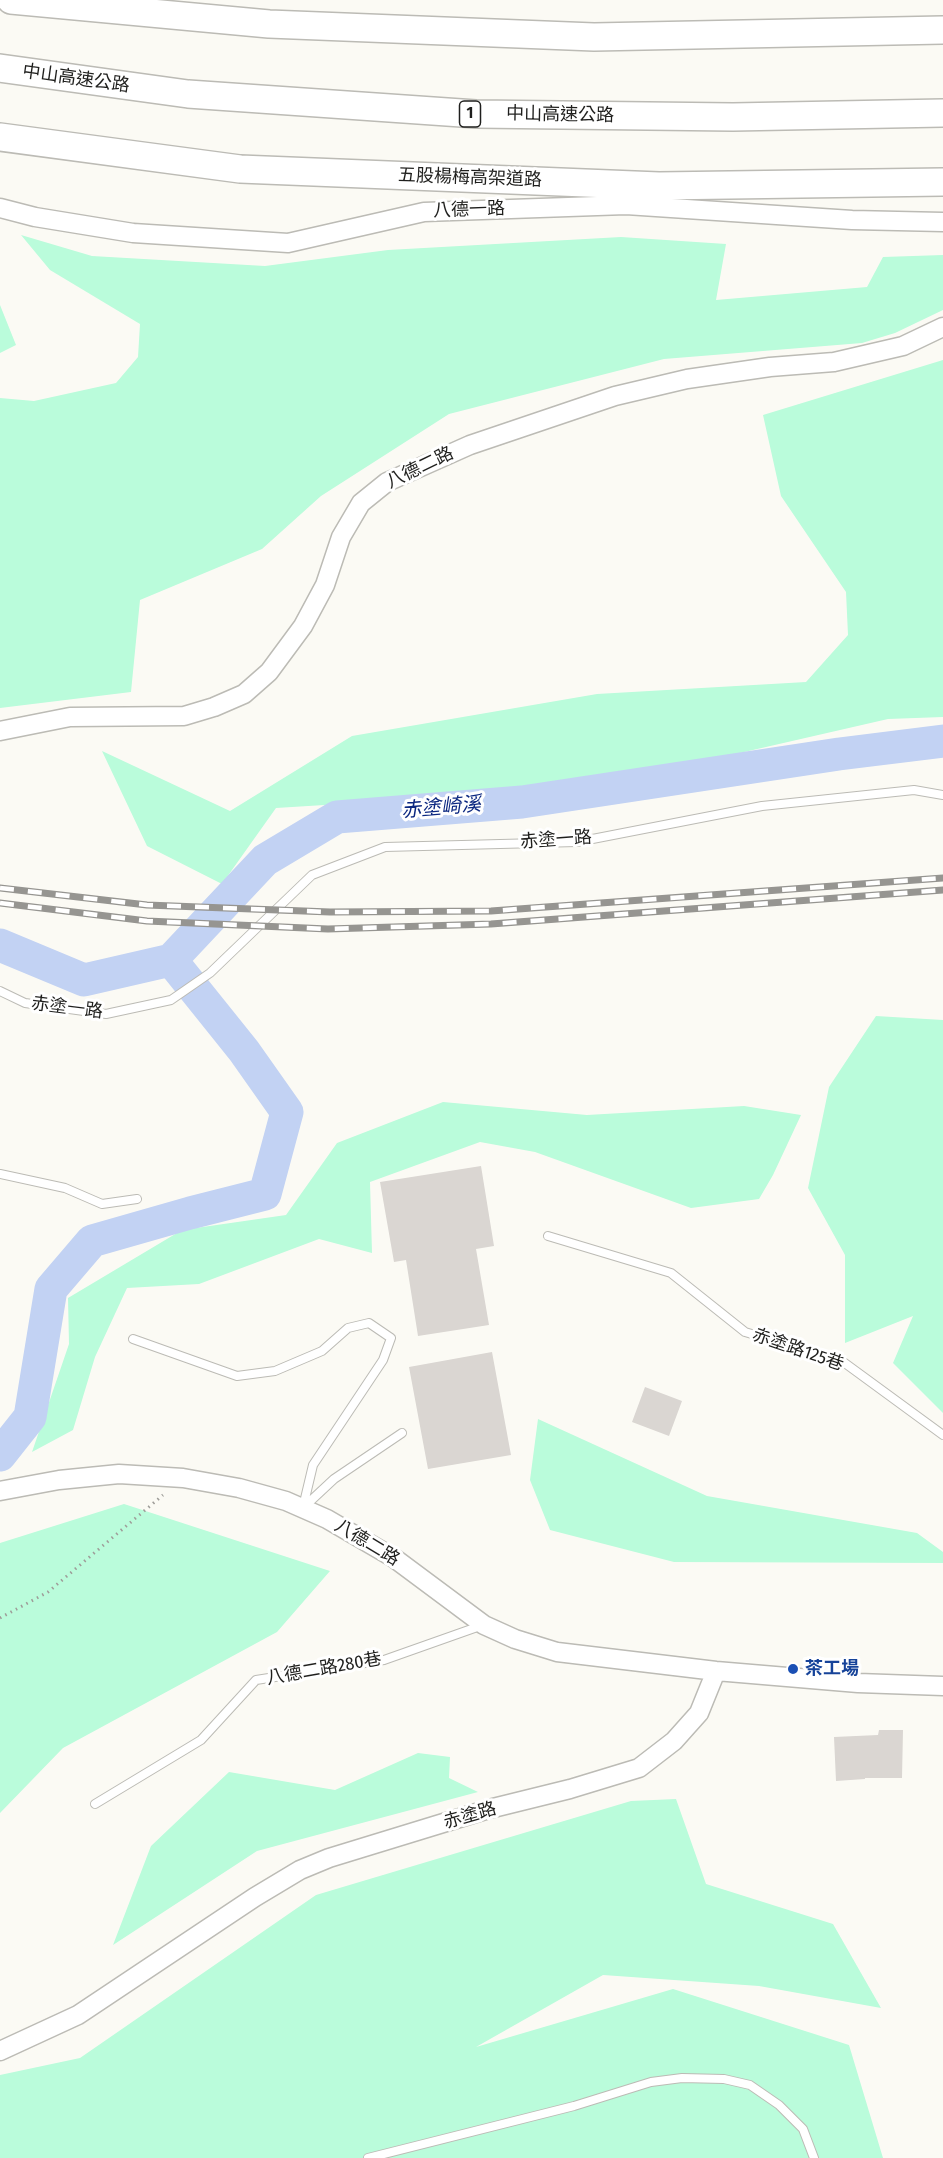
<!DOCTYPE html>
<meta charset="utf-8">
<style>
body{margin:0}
canvas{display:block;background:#fbfaf4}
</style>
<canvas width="943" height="2158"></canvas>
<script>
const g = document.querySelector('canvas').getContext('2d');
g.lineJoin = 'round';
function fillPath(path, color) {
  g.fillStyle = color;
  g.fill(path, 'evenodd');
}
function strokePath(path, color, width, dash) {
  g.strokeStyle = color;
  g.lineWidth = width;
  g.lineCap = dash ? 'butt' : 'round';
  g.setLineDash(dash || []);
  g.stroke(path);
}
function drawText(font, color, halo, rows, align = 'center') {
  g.font = font + ' "Fira Sans Condensed","Noto Sans TC",sans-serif';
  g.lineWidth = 6;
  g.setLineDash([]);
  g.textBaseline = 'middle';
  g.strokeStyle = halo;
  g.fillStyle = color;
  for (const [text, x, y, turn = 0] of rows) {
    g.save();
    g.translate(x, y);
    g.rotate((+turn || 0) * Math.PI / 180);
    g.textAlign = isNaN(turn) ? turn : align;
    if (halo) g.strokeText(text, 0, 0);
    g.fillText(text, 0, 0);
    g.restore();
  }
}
fillPath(new Path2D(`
 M21,235l71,21 173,10 123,-16 233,-13 105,7 -10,56 151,-13 16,-30 60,-2v55l-48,23 -33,10 -198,16 -215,55 -128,82 -59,53 -122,51 -9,92 -131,16v-310l34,3 82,-18 22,-26 2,-33 -90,-54z
 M0,305l16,40 -16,8z
 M943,360v357l-55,2 -305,70 -307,19 -54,76 -75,-38 -45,-95 128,60 122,-75 245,-42 209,-12 42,-47 -2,-43 -65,-96 -18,-81z
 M876,1016l67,4v393l-50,-50 20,-47 -68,27v-88l-37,-67 21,-101z
 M443,1102l144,13 157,-9 57,9 -28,60 -14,24 -68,9 -156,-56 -55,-10 -110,40 2,71 -53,-14 -120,45 -72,4 -32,69 -22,73 -41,22 37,-108 -1,-46 114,-68 104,-15 51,-72z
 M538,1419l169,77 210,37 26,19v11l-269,-1 -124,-32 -20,-50z
 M124,1504l206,67 -53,61 -214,116 -63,65v-270z
 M418,1753l32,4 -1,21 29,14 -221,59 -144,94 38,-99 78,-74 106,18z
 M676,1799l30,85 127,40 48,84 -122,-22 -156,-11 -127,72 197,-58 176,56 34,113h-883v-83l80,-17 236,-163 315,-94z`), '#bafcdb');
strokePath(new Path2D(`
 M0,945l84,35 87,-20 94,-100 72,-43 185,-15 317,-48 104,-13
 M0,1455l30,-38 21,-128 41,-48 98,-28 75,-19 22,-82 -43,-61 -73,-91`), '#c2d2f3', 33);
fillPath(new Path2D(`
 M481,1166l13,80 -18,3 13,76 -71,11 -12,-76 -12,2 -14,-80z
 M492,1352l19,103 -83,14 -19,-102z
 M645,1387l37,14 -13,35 -37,-14z
 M879,1730h24l-1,48h-37v1l-29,2 -2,-44 44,-2z`), '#dad6d2');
const service = new Path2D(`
 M0,991l25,12 81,11 65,-14 39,-27 102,-98 73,-28 192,-5 185,-36 152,-16 29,5
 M0,1174l65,14 37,16 35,-5
 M548,1236l123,37 74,59 97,29 101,74
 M133,1339l104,37 38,-5 47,-20 26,-23 21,-5 22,15 -8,22 -70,105 -10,42
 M304,1507l30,-28 68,-46
 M95,1804l106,-64 55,-60 128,-20 99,-35
 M368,2158l206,-52 77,-24 31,-4 42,1 26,6 29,20 24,24 11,29`);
const tertiary = new Path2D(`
 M0,208l35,9 98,16 155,10 136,-31 202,-7 226,15 91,2
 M0,731l70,-14 114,-1 30,-9 30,-13 25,-22 34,-46 22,-41 16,-48 20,-34 26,-21 83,-37 145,-49 72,-17 83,-12 64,-5 69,-16 40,-19
 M0,1491l59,-11 60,-6 64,4 56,10 47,13 41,18 67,39 90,67 31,14 42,13 159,19 142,12 85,3
 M0,2051l78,-36 177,-118 45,-27 29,-12 160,-49 81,-20 69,-21 35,-27 25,-28 17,-42`);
const motorway = new Path2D(`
 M11,0l258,24 325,13 349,-7
 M0,68l188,26 288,20 257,3 210,-4
 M0,137l240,32 419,17 284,-4`);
strokePath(service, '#bcbbb5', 10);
strokePath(tertiary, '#bcbbb5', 21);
strokePath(motorway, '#bcbbb5', 30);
strokePath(new Path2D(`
 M0,1618l48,-26 115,-97`), '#9e9d99', 3, [1.5, 4.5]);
strokePath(service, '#fff', 8);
strokePath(tertiary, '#fff', 18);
strokePath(motorway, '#fff', 27);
const rail = new Path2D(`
 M0,888l147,17 183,7 161,-1 452,-33
 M0,903l147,18 181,8 163,-5 452,-34`);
strokePath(rail, '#969591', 7);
strokePath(rail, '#fff', 4.5, [14]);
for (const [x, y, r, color] of [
 [793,1669,6,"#1a4fb4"]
]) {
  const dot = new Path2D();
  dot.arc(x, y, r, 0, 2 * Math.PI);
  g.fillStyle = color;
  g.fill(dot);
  strokePath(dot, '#fff', 2);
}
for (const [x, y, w] of [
 [470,114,21]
]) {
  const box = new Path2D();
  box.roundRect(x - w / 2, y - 13, w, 26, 4.5);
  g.fillStyle = '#fff';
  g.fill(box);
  strokePath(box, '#1f1f1d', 1.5);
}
drawText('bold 16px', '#1f1f1d', null, [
 ["1",470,114]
]);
drawText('18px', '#1f1f1d', '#fff', [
 ["中山高速公路",76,79,8],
 ["中山高速公路",560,115,1],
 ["五股楊梅高架道路",470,178,2],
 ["八德一路",469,210,-2],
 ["八德二路",420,468,-26],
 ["赤塗一路",556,840,-4],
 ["赤塗一路",67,1008,7],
 ["赤塗路125巷",798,1350,19],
 ["八德二路",367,1543,31],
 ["八德二路280巷",324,1669,-10],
 ["赤塗路",470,1816,-16]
]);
drawText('bold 18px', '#164399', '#fff', [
 ["茶工場",805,1669]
], 'left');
drawText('italic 20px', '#0b2780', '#fff', [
 ["赤塗崎溪",441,808,-5]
]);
</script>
